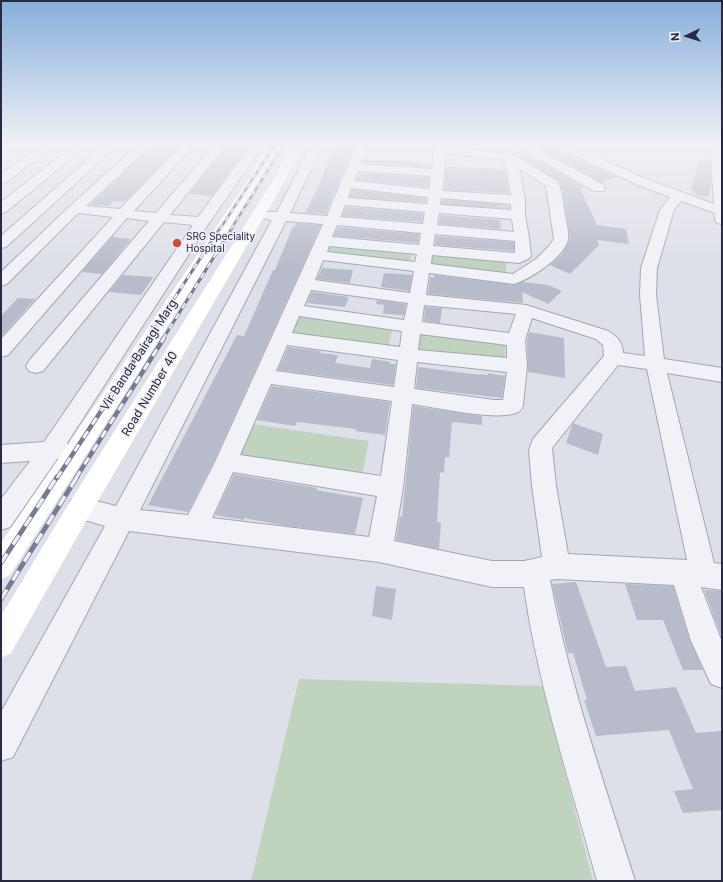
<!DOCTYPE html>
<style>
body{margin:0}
#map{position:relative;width:723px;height:882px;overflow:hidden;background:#dee0e9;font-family:Inter,sans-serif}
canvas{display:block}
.frame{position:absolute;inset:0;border:2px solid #272a41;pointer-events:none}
.north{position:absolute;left:667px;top:16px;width:40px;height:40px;-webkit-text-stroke:3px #eef0f6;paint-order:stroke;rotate:266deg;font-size:11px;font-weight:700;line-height:16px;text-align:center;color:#272a41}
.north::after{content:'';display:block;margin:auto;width:14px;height:18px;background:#272a41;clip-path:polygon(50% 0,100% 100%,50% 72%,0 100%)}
</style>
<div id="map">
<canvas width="723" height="882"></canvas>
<div class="frame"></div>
<div class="north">N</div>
</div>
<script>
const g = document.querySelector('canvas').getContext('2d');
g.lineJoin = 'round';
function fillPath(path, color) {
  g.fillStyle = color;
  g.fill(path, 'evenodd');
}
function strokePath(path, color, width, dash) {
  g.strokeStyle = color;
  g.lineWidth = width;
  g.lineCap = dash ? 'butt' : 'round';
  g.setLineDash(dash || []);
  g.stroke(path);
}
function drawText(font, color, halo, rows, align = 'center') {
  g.font = font + ' Inter,sans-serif';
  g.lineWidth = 3;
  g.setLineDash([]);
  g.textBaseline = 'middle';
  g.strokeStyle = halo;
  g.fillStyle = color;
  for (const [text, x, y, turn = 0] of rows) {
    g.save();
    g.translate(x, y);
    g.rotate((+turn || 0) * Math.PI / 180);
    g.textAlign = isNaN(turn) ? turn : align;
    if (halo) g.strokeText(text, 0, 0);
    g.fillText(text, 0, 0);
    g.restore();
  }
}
fillPath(new Path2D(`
 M350,188l72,6 -3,12 -74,-7z
 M438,195l74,6 1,12 -77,-6z
 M330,243l83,7 -4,14 -84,-10z
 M430,253l76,7v15l-78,-8z
 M297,315l96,11 -5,22 -100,-12z
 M415,330l90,10v24l-93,-12z
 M252,424l117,17 -7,34 -124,-19z
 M299,679l244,7 50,195h-342z`), '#c0d3bf');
fillPath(new Path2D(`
 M154,143l26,2 -55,57 -11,-1 -5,5 -19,-1z
 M229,143h22l-39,53 -23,-2z
 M339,143h16l-29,71 -21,-1 12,-24 15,-37h3z
 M550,145l1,1 66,31 -16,5 -63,-34z
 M521,151l63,36 -4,1 17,37 29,4 3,15 -32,-4 2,5 -29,29 -20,-9 12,-11 8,-15 -8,-49 -4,-10 -40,-24 4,-1 -5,-3z
 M364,160h37l30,5v2l-68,-4z
 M700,160l10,2 1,24 -2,10h-11l-7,-7z
 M446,166l59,4 4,23 -65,-3z
 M359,173l70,4 -1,10 -72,-7z
 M352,190l74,8v4l-76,-5z
 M442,200l57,4v4l-57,-4z
 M346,207l77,6 -1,9 -80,-6z
 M440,215l60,5 1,9 -62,-5z
 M296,223l25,2 -107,236 -26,51 -40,-7 89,-170 7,1 29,-66h2l18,-44 2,1z
 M338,227l81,7 -1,9 -84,-7z
 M436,236l78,6v9l-79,-6z
 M112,237l19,2 -29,35 -20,-2z
 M322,268l31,2 -3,13 -33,-4z
 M384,273l28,2 -3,16 -28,-4z
 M123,275l30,2 -12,18 -32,-3z
 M434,275l80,10 9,-3 25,3 14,6 -14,13 -26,-12 1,11 -95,-9 2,-17 4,1z
 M312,292l37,5 -4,10 -38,-4z
 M18,298l17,1 -34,38v-21z
 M377,300l29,4 -2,11 -21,-1 1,-9 -8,-1z
 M425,307l17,1 -2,15 -16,-2z
 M529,332l35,6 1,40 -37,-6 -1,-32z
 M288,347l32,4v2l18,2 -3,8 35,5 2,-9 19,3 -1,2h6l-3,21 -115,-15z
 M418,367l54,7 16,1v-2l17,3 -3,22 -86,-10z
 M272,386l118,16 -5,33 -30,-4 1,-2 -59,-7 -2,4 -38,-6z
 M413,406l69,10v9l-30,-3 -3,36 -4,-1 -1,16 -4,-1 -3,50 4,1 -2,26 -43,-9 4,-24 2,1z
 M573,423l30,11 -5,21 -32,-12z
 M234,474l83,14 -1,2 47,8 -8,36 -68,-8 -43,-8v2l-29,-5z
 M576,582l30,85 20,-1 9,25 41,-4 20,46 26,-2v79l-39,3 -9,-22 19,-2 -24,-59 -73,6 -12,-36h3l-14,-47h-5l-16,-69z
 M625,584l48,2 17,55 13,29h-20l-20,-50h-26z
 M376,586l20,3 -4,31 -20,-4z
 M704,590l18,1v47z`), '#b8bbc9');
const minor = new Path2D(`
 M1,143h8l-2,2 -6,2z
 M46,143h13l-54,40 -4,1v-10z
 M77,143h13l-84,69 -5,1v-11z
 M107,143h13l-114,104 -5,1v-12z
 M140,143h13l-67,63 34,3 64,-66h12l-62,68 22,2 60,-70h12l-58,72 28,2 55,-74h12l-56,80 -142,220 4,7 -3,6 -11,3 -47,68 -9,3v-31l29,-38 -29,2v-18l43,-3 149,-217 -29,-3 -121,149 -7,2 -7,-2 -3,-5 3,-5 120,-140 -22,-3 -119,137 -7,2v-18l112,-122 -35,-4 -71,71 -6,2v-14l69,-66z
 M312,143h12l-34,70 37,3 30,-73h12l-8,21 71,5 3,-26h12l-1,4 66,7 45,27c5,8 5,18 7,27 1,10 5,22 4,31 -2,17 -39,41 -54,45l-85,-11 -3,22 100,10 82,26c9,5 15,12 15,22l22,3 -5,-61 1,-27 19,-58 10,-13 -32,-12 -86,-40 -2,-2h15l81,36 76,28 -1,8 -40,-14 -7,9 -17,58 -1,27 8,64 58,9v14l-55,-9 47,190 8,1v26l-21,-3 21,55v46l-11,-4 -20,-43 -17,-56 -117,-6 -7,1c19,103 54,202 85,301h-38c-26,-97 -59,-194 -73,-294h-32l-113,-25 -250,-31 -116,226 -12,4v-49l104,-186 -34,-10 -3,-8 3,-8 9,-3 36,9 156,-286 -9,-2 -2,-3 2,-3h14zM446,154l57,5 3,6 5,30 -69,-4zM519,168l27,18 8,53 -5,7 -13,13 -23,15 -82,-10 1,-9 87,8 9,-4 3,-3 -2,-19 -4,-22v-15zM358,171l73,5 -2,13 -75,-8zM351,188l77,9 -1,7 -79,-6zM441,198l70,6v6l-71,-5zM345,205l80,7 -2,12 -83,-7zM439,213l73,6 2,13 -77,-7zM286,221l37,3 -108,238 -27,53 -48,-5zM337,225l84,8 -2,12 -87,-8zM435,234l80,7v12l-82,-7zM329,246l88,8 -2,8 -88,-10zM323,260l91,11 -4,22 -95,-13zM311,290l97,13 -4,17 -100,-14zM424,305l92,9 -7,19 -87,-11zM299,316l103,15 -2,16 -108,-14zM532,318l64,21 7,6 1,11 -71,83 -4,11 3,36 10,71 -18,4h-32l-98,-20 9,-53 9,-84c23,3 87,18 106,8 3,-1 4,-4 5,-7l4,-39 -2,-26zM420,334l87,11v13l-89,-8zM287,345l111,15 -4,27 -118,-16zM417,362l90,10 -4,28h-9l-80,-11zM618,365l29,4 40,191 -119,-6 -12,-68 -4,-38zM271,384l121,17 -11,75 -141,-21zM233,472l144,24 -8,41 -157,-19z
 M512,143h14l78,42 1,3 -1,3h-10l-80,-46z`);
const tertiary = new Path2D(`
 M710,143h12v81l-5,-1 -2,-3z`);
strokePath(minor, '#a3a6b3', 2);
strokePath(tertiary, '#a3a6b3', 2);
fillPath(minor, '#f1f2f7');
fillPath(tertiary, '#f1f2f7');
fillPath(new Path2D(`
 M268,143h12l-17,33 -253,399 -9,4v-36l250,-367z
 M292,143h12l-18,36 -197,337 -78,137 -10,5v-42l70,-116 203,-321z`), '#fff');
const railFar3 = new Path2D(`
 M220,229l56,-86
 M231,229l54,-86`);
const railFar2 = new Path2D(`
 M148,339l72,-111
 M163,339l69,-111`);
const railFar1 = new Path2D(`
 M57,478l92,-140
 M76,478l88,-140`);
const rail = new Path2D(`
 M1,563l56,-86
 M1,599l76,-122`);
strokePath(railFar3, '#777c93', 2.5);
strokePath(railFar2, '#777c93', 3);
strokePath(railFar1, '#777c93', 4.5);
strokePath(rail, '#777c93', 5);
strokePath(railFar3, '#eef0f6', 1.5, [5]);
strokePath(railFar2, '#eef0f6', 2, [6]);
strokePath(railFar1, '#eef0f6', 3, [8]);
strokePath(rail, '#eef0f6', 3.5, [11]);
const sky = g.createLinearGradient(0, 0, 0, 266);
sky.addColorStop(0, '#87aedc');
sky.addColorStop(0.54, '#f0f1f5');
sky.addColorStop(1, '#f0f1f500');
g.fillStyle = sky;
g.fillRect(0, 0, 723, 266);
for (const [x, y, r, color] of [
 [177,243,5,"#d5473c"]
]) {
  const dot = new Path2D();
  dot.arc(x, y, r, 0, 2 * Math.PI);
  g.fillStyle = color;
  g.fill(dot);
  strokePath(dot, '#eef0f6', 1.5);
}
drawText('10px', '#272a41', '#eef0f6', [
 ["SRG Speciality",186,237],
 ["Hospital",186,249]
], 'left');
drawText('12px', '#272a41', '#eef0f6', [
 ["Vir Banda Bairagi Marg",139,355,-57],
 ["Road Number 40",150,394,-59]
]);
</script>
